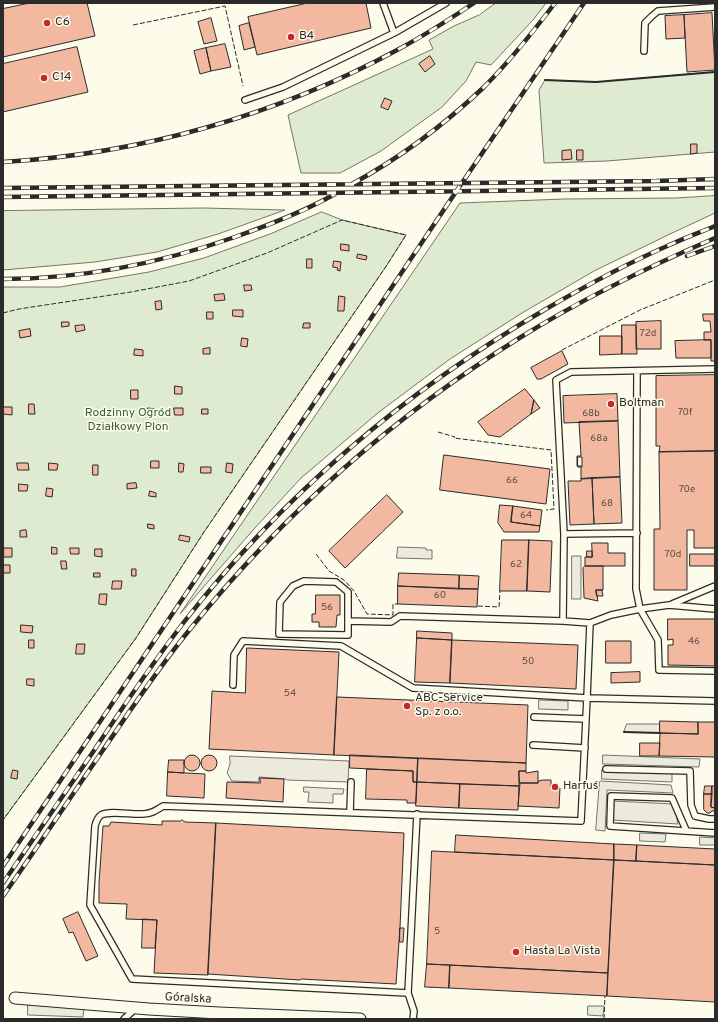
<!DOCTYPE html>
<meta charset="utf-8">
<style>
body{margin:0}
#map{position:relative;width:718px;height:1022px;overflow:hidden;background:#fdfbea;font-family:Overpass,sans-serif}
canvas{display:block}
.frame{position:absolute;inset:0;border:4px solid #2b2b2b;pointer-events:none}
</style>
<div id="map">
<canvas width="718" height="1022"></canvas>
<div class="frame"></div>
</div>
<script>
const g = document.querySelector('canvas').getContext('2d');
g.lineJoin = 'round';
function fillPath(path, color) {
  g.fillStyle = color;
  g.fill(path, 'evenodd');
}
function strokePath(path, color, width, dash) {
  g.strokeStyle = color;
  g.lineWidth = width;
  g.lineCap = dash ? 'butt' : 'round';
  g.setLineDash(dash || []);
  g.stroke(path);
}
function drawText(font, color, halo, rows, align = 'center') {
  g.font = font + ' Overpass,sans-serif';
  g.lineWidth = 3;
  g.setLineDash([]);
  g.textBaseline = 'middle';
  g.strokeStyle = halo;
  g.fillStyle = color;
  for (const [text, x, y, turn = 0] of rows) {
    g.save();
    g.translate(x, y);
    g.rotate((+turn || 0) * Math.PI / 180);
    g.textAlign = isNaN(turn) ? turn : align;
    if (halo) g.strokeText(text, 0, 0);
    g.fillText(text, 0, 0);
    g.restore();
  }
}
const green = new Path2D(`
 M496,3h50l-13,17 -42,45 -15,-3 -10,19 -24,26 -61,44 -41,22h-39l-13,-58 145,-66 -4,-9 25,-14 25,-11z
 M715,72v80l-108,9 -63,2 -5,-73 6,-10 51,2z
 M715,196v17l-45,21 -76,37 -72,42 -72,46 -71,53 -78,66 -48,52 -73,84 280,-411 104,-4 112,-1z
 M204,208l81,2 -67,24 -61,18 -62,10 -92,8v-59z
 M322,212l20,8 64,15 -19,30 -183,267 -68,106 -133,182v-533h57l89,-15 55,-14 66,-24z`);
fillPath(green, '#deebd1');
strokePath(green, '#74746e', 1);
const parking = new Path2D(`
 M398,547l28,1v2h6v9l-35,-1z
 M572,556h9v43h-9z
 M539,700l29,1v9l-29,-1z
 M627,724h33v9l-36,-1z
 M603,755l97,4 -1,8 -96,-3z
 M230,756l119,5 -1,21 -61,-2 -1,-1 -27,-2v5l-27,-1 -5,-8 3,-9z
 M602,770l70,3v9l-70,-3z
 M600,781l71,4 2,8 -66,-3 -2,41 -9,-1z
 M304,787l40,2 -1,5h-10v9l-25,-1 1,-10h-5z
 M613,801l61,3 4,20 -66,-4z
 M640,833l26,1 -1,8 -25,-1z
 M700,837l15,1v7h-15z
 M28,1005l56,3 -1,9 -55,-2z
 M588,1006h16l-1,10 -15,-1z`);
fillPath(parking, '#eceadb');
strokePath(parking, '#74746e', 1);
const building = new Path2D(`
 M30,3h57l8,33 -92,21v-48z
 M308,3h58l5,25 -114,27 -9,-38z
 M712,13l3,57 -28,2 -3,-57z
 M684,15l1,23 -19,1 -1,-23z
 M211,18l6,23 -13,3 -6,-22z
 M249,23l6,24 -11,3 -5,-24z
 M225,44l6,23 -20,4 -5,-23z
 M77,47l11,45 -85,20v-48z
 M206,48l5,23 -11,3 -6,-23z
 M430,56l5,8 -10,8 -6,-8z
 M385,98l7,3 -4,9 -7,-3z
 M691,144h6v9l-6,1z
 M571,150l1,9 -10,1v-9z
 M577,150h6v10h-6z
 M341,244l8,1v6l-8,-1z
 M358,254l9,2 -1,4 -9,-2z
 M307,259h5v9h-5z
 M334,261l7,1 -1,9 -3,-1 1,-2 -5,-1z
 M244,285h7l1,5 -7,1z
 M224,294l1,6 -10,1 -1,-6z
 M339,296l6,1 -1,14h-6z
 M161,301l1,8 -6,1 -1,-8z
 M233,310h10v7l-10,-1z
 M207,312h6v7h-6z
 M703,314h12v47h-4v-21h-7v-8h7l-1,-11h-6z
 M661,321v28h-25v-27z
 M62,322h7v4l-7,1z
 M304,323h6v5h-7z
 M84,325l1,5 -9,2 -1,-6z
 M622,325h14l1,29h-15z
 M30,329l1,7 -11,2 -1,-7z
 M600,336h22v18l-22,1z
 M242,338l6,1 -1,8 -6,-1z
 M711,340v18h-35l-1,-17z
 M210,348v6h-7v-5z
 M135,349l8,1v6l-9,-1z
 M562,351l6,13 -27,15h-4l-6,-11z
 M715,375v76l-56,1 1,-6h-4v-70z
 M175,386l7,1v7h-7z
 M525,389l9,11 -3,14 -31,23 -12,-2 -10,-13z
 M131,390h7v9h-7z
 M617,394l1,27 -54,2 -1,-27z
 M534,400l6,8 -9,6 1,-5z
 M29,404h5l1,10h-6z
 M3,407h9v8l-9,-1z
 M148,408l7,1v6h-7z
 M174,408h9v7h-8z
 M202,409h6v5h-6z
 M618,421l2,56 -39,2v-13h-4v-10h4l-2,-34z
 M715,451v97h-21v-18h-7v60h-33v-61h6l-1,-77z
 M444,455l106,14 -4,35 -106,-14z
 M578,457h4v10h-4z
 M151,461h8v7h-8z
 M17,463h11l1,7h-11z
 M49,463l9,1 -1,6h-8z
 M179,463l5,1 -1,8h-4z
 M227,463l6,1 -1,9 -6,-1z
 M93,465h5v10h-5z
 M201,467h10v6h-10z
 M620,477l2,46 -28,1 -2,-46z
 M592,478l2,46 -24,1 -2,-44h13v-2z
 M136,483l1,5 -10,1v-5z
 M19,484l9,1 -1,6h-8z
 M47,488l6,1 -1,8 -6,-1z
 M150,491l6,2v4l-7,-1z
 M387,495l16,17 -58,56 -16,-17z
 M500,505l13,1 -2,16 29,4 -1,6h-35l-6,-9z
 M513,506l29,4 -2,16 -29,-4z
 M148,524l6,1v4l-6,-1z
 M26,530l1,7h-7v-6z
 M180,535l10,2 -1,5 -10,-2z
 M502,540h27l-2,51h-27z
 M529,540l23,1 -2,51 -23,-1z
 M592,543h16v10h17v13h-40v-9h7z
 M52,547l5,1v6h-5z
 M4,548h8v9h-8z
 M70,548h9v6h-8z
 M95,549h7v8l-7,-1z
 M587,551h5v6h-5z
 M690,554h25v12h-25z
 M61,561h5l1,8h-5z
 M3,565h7v8h-6v-1h-1z
 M585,566h18v24h-7l2,11 -14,-3 -1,-30z
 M132,569h4v7h-4z
 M94,573h6v4h-6z
 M399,573l60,2v14l-61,-3z
 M460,575l19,1 -1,13h-19z
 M113,581h9l-1,8h-9z
 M398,586l80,3 -1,18 -79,-3z
 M596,590h6l1,6h-6z
 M100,594h7l-1,11 -7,-1z
 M316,595h24v20h-3l-1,12h-17v-5h-7v-8h3z
 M668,619h47v47l-47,-1v-20h5v-6l-5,1z
 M21,625l12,1 -1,7 -11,-1z
 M417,631l35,2v7l-35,-2z
 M417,638l35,2 -2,43 -35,-1z
 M29,640h5v8h-5z
 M452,640l126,5 -2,44 -126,-6z
 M606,641h25v22h-25z
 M77,644h8l-1,10h-8z
 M247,648l92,4 -5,103 -125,-6 3,-58 33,2z
 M640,672v10l-29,1v-10z
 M27,679h7v7l-7,-1z
 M337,697l191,8 -2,58 -192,-8z
 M660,721l38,1v12l-38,-1z
 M698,722h17v35l-56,-1 1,-23 38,1z
 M640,743h20l-1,13h-19z
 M350,755l68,3 -1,24h-4v-11l-63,-3z
 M184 763a8 8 0 1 1 16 0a8 8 0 1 1-16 0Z
 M201 763a8 8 0 1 1 16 0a8 8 0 1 1-16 0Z
 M418,758l108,5v8h-7v15l-102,-4z
 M169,760h15v13l-16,-1z
 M367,769l46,2v11h4l-1,21h-9v-3l-41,-1z
 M13,770l5,1 -1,8 -6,-1z
 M519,771h7v2l12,-2v12h-18z
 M168,772l37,2 -1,24 -37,-2z
 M260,778l24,1 -1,23 -57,-4 1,-16 33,1z
 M544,780h7v7l9,1 -1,20 -41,-2 2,-23h18l1,-2z
 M417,782l43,2 -1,24 -43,-2z
 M460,784l59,2 -1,24 -59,-2z
 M705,786h7v8h-8z
 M712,786h3v22l-4,-1z
 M704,794h8l-1,13 4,1v3h-3l-2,2h-3l-3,-3z
 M182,820l3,2 31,1 -8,152 -54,-2 3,-53 -31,-1 1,-15 -28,-1v-20l4,-57h6l2,-4 51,3v-4h18z
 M216,823l188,10 -4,95 -4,56 -95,-5 -1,1 -92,-6z
 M456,835l158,9v16l-159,-8z
 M614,844l23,1 -1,16 -22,-1z
 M637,845l78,4v16l-79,-4z
 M432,851l182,9 -6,113 -181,-9z
 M614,860l101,5v137l-108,-6z
 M78,912l20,44 -12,5 -13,-29 -4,1 -6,-14z
 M143,919l14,1 -2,28h-13z
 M400,928h4l-1,14h-3z
 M427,964l23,1 -1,23 -24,-1z
 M450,965l158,8 -1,23 -158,-8z`);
fillPath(building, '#f2b8a0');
strokePath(building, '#2b2b2b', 1);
const lane = new Path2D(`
 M383,3l11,30
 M644,51l1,-28 7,-7 6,-5 57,-4
 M245,100l38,-13 111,-54 52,-30
 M637,371l-1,218 4,20 18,31 1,30 56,1
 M564,534l73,-1
 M672,604l43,-18
 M348,621v14l-69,-1 1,-32 13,-16 11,-5 32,1 12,10v29l43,1 9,-6 163,5 27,2 21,-8 29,-6 29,-4 46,4
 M563,621l1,-87 -8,-154 15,-8 144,-3
 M590,623l-3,75 128,3
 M233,685l1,-30 9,-14 98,5 72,42 174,10 -6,123 -418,-15c-6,4 -12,8 -20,8 -11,1 -33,-4 -42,1 -4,3 -5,7 -6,11l-5,79 42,74 276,14
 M534,717l52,2
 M533,745l52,3
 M606,769l84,2 1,34 4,11 14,3h6
 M350,812l1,-30
 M686,830l-14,-32 -61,-2 -1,30 105,7
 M124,1019l12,-11
 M413,1019l1,-8 -6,-18 9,-179`);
const street = new Path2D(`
 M15,998l134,11 70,4 141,6`);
strokePath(lane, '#2b2b2b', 8);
strokePath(street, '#2b2b2b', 13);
strokePath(lane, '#fdfbea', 5.5);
strokePath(street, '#fdfbea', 11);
const rail = new Path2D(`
 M3,162c138,-8 275,-47 396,-113 26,-14 51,-30 75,-46
 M352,184c48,-26 93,-60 132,-97 26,-26 49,-55 71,-84
 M3,188l653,-7 59,-2
 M3,197l712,-9
 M687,256l28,-10
 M3,279c79,0 158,-16 232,-42 34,-12 68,-25 100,-43
 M3,866l442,-658 139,-205
 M3,883c30,-44 60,-88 90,-131 29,-44 59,-88 91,-130 99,-127 223,-232 362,-313 41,-24 84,-47 128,-66 13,-6 27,-11 41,-17
 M3,896c33,-47 65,-95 98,-143 29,-42 57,-85 90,-125 93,-115 204,-213 330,-291 61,-38 127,-70 194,-99`);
strokePath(rail, '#2b2b2b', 4.5);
strokePath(rail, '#fdfbea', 3, [9]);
strokePath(new Path2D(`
 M133,25l92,-19 18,80
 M3,313l16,-4 112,-17 58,-11 78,-28 75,-33 64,15 -19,30 -183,267 -68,106 -133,182
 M562,350l78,-40 75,-30
 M438,432l17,5 -1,1 97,12 3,59 -8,1
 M316,554l13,17 15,9 10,11 13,23 26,1v-11h5
 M478,606l21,1 1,-16
 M604,1019l1,-23`), '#2b2b2b', 1, [5, 2]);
strokePath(new Path2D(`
 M545,80l51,2 119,-10
 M624,732l36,1`), '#2b2b2b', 2);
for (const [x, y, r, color] of [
 [47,23,4,"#c62828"],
 [291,37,4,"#c62828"],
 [44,78,4,"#c62828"],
 [611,404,4,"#c62828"],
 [407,706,4,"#c62828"],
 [555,787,4,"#c62828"],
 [516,952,4,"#c62828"]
]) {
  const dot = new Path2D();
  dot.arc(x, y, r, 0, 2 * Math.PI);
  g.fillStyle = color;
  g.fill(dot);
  strokePath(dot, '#fdfbea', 1.5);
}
drawText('10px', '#5d4e48', null, [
 ["72d",648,334],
 ["70f",685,413],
 ["68b",591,414],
 ["68a",599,439],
 ["66",512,481],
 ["70e",687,490],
 ["68",607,504],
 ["64",526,516],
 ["70d",673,555],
 ["62",516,565],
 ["60",440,596],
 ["56",327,608],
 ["46",694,642],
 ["50",528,662],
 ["54",290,694],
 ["5",437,932]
]);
drawText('12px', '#2b2b2b', '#fdfbea', [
 ["C6",55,23],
 ["B4",299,37],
 ["C14",52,78],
 ["Boltman",619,404],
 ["ABC-Service",415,699],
 ["Sp. z o.o.",415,713],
 ["Harfuś",563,787],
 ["Hasta La Vista",524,952]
], 'left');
drawText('12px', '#34623c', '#fdfbea', [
 ["Rodzinny Ogród",128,414],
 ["Działkowy Plon",128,428]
]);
drawText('12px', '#2b2b2b', '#fdfbea', [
 ["Góralska",188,999,3]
]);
</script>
